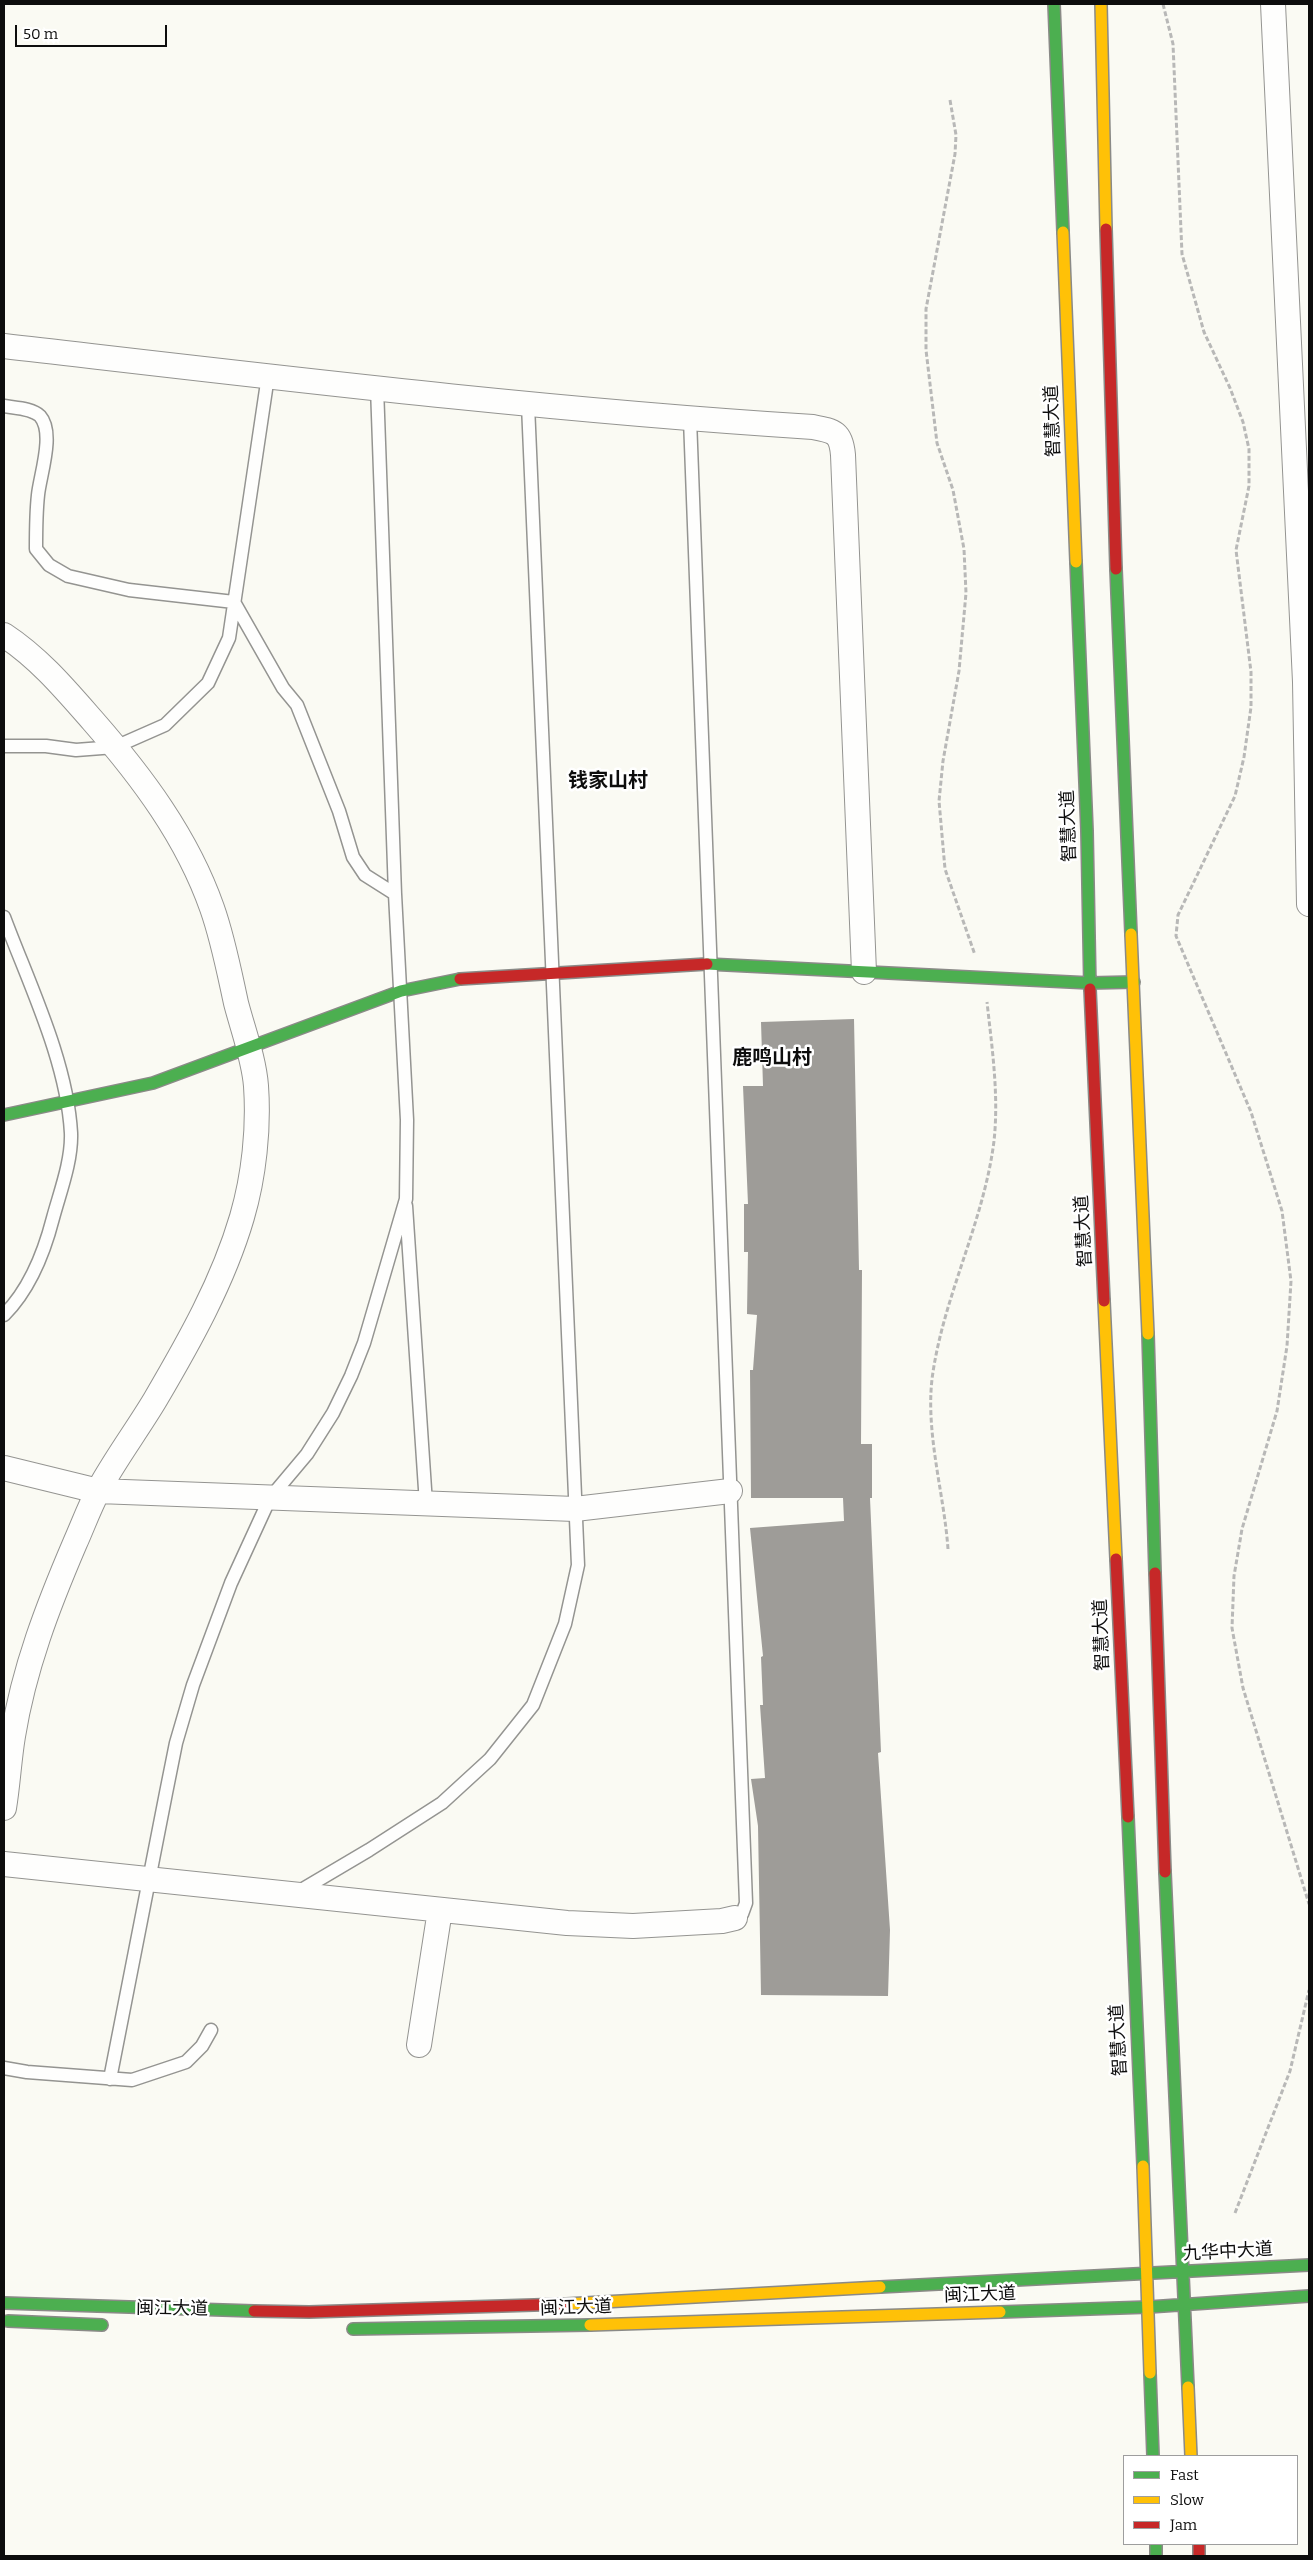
<!DOCTYPE html>
<meta charset="utf-8">
<style>
body{margin:0}
#map{position:relative;width:1313px;height:2560px;overflow:hidden;background:#fafaf3;font-family:Bitter,serif}
canvas{display:block}
.frame{position:absolute;inset:0;border:5px solid #0d0d0d;pointer-events:none}
.legend{position:absolute;left:1123px;top:2455px;width:175px;height:90px;box-sizing:border-box;background:#fff;border:1px solid #9e9e9e;margin:0;padding:6px 9px;list-style:none;font-size:15px;color:#0d0d0d}
.legend li{display:flex;align-items:center;gap:10px;height:25px}
.legend b{width:25px;border:1px solid #9e9e9e}
.scale{position:absolute;left:15px;top:25px;width:152px;height:22px;box-sizing:border-box;border:2px solid #0d0d0d;border-top:0;padding-left:6px;font-size:15px;line-height:18px;white-space:nowrap;color:#0d0d0d;-webkit-text-stroke:4px #fff;paint-order:stroke}
</style>
<div id="map">
<canvas width="1313" height="2560"></canvas>
<div class="frame"></div>
<ul class="legend">
<li><b style="height:6px;background:#4caf50"></b>Fast</li>
<li><b style="height:6px;background:#ffc107"></b>Slow</li>
<li><b style="height:6px;background:#c62828"></b>Jam</li>
</ul>
<div class="scale">50 m</div>
</div>
<script>
const g = document.querySelector('canvas').getContext('2d');
g.lineJoin = 'round';
function fillPath(path, color) {
  g.fillStyle = color;
  g.fill(path, 'evenodd');
}
function strokePath(path, color, width, dash) {
  g.strokeStyle = color;
  g.lineWidth = width;
  g.lineCap = dash ? 'butt' : 'round';
  g.setLineDash(dash || []);
  g.stroke(path);
}
function drawText(font, color, halo, rows, align = 'center') {
  g.font = font + ' Bitter,"Noto Sans SC",serif';
  g.lineWidth = 5;
  g.setLineDash([]);
  g.textBaseline = 'middle';
  g.strokeStyle = halo;
  g.fillStyle = color;
  for (const [text, x, y, turn = 0] of rows) {
    g.save();
    g.translate(x, y);
    g.rotate((+turn || 0) * Math.PI / 180);
    g.textAlign = isNaN(turn) ? turn : align;
    if (halo) g.strokeText(text, 0, 0);
    g.fillText(text, 0, 0);
    g.restore();
  }
}
fillPath(new Path2D(`
 M854,1019l5,251h3l-1,174h11v54h-2l11,254 -3,1 12,177 -2,66 -127,-1 -3,-169 -7,-47 14,-1 -5,-73h3l-2,-48 2,-1 -13,-128 94,-7 -1,-23h-92l-1,-128h3l4,-55 -10,-1 1,-62h-4v-48h4l-5,-118h20l-2,-64z`), '#9e9c98');
const lane = new Path2D(`
 M4,406c11,2 28,2 36,10 15,17 0,59 -2,79 -2,18 -2,36 -2,54l13,16 19,11 61,14 105,12 49,86 14,17 42,106 14,46 12,18 30,19
 M690,419l56,1484 -4,11 -7,4
 M4,746h42l30,4 39,-3 50,-22 43,-42 21,-45 39,-262
 M4,917c25,67 63,144 67,216 1,28 -11,59 -18,85 -9,35 -23,71 -49,97
 M406,1206l20,298
 M298,1892l71,-42 73,-47 48,-44 43,-54 32,-81 13,-59 -50,-1160
 M4,2068l23,4 105,8 54,-18 16,-16 9,-16
 M110,2079l56,-286 10,-50 17,-58 38,-102 39,-85 37,-44 26,-41 18,-37 13,-33 42,-144 1,-79 -12,-226 -18,-507`);
const street = new Path2D(`
 M1273,4l32,678 4,222
 M4,346c269,31 538,64 809,81 21,4 28,5 30,28l21,517
 M4,635c35,23 61,54 89,86 49,56 94,116 119,187 11,31 17,63 24,95 7,27 18,56 20,83 3,42 -2,90 -14,131 -19,65 -53,125 -87,183 -18,30 -39,58 -56,89 -9,17 -16,36 -24,54 -27,63 -51,125 -62,193 -4,24 -5,48 -9,72
 M4,1468l94,23 477,18 155,-18
 M4,1864l563,59 66,3 89,-5 13,-3
 M419,2045l21,-135`);
const fast = new Path2D(`
 M1054,4l9,228
 M1076,562l11,269 3,158
 M1116,569l15,365
 M707,964l383,19 44,-1
 M4,1115l149,-32 248,-92 59,-12
 M1148,1334l7,239
 M1128,1817l15,349
 M1165,1872l23,515
 M880,2287l429,-22
 M4,2303l250,8
 M1000,2312l149,-5 160,-11
 M8,2321l94,4
 M353,2329l237,-4
 M1150,2373l3,83
 M1156,2544v12`);
const slow = new Path2D(`
 M1101,4l5,225
 M1063,232l13,330
 M1131,934l17,400
 M1104,1301l12,258
 M1143,2166l7,207
 M566,2304l314,-17
 M590,2325l410,-13
 M1188,2387l3,69`);
const jam = new Path2D(`
 M1106,229l10,340
 M460,979l247,-15
 M1090,989l14,312
 M1116,1559l12,258
 M1155,1573l10,299
 M254,2311l55,1 257,-8
 M1199,2544v12`);
strokePath(lane, '#949491', 15);
strokePath(street, '#949491', 26);
strokePath(fast, '#8a8a87', 14);
strokePath(slow, '#8a8a87', 14);
strokePath(jam, '#8a8a87', 14);
strokePath(new Path2D(`
 M1163,4l10,40 9,210 22,78 26,56 13,34 6,27v37l-13,64 15,122v35l-7,50 -9,39 -57,119 -2,21 75,176 31,99 9,70 -4,65 -10,65 -35,118 -8,47 -2,52 11,60 66,216
 M950,100l6,35 -1,19 -29,155v41l11,93 16,47 11,59 2,44 -7,78 -16,90 -4,40 6,68 30,86
 M948,1549c-4,-57 -24,-120 -15,-177 12,-79 51,-151 61,-231 5,-46 -2,-93 -7,-139
 M1235,2213l55,-142 19,-81`), '#b8b8b7', 3, [5, 2.5]);
strokePath(lane, '#fefefd', 12);
strokePath(street, '#fefefd', 24);
strokePath(fast, '#4caf50', 11);
strokePath(slow, '#ffc107', 11);
strokePath(jam, '#c62828', 11);
drawText('18px', '#0d0d0d', '#fff', [
 ["智慧大道",1053,421,-92],
 ["智慧大道",1069,826,-92],
 ["智慧大道",1084,1231,-93],
 ["智慧大道",1102,1635,-92],
 ["智慧大道",1119,2040,-93],
 ["九华中大道",1228,2252,-3],
 ["闽江大道",980,2295,-2],
 ["闽江大道",576,2308,-2],
 ["闽江大道",172,2309,1]
]);
drawText('bold 20px', '#0d0d0d', '#fff', [
 ["钱家山村",608,781],
 ["鹿鸣山村",772,1058]
]);
</script>
